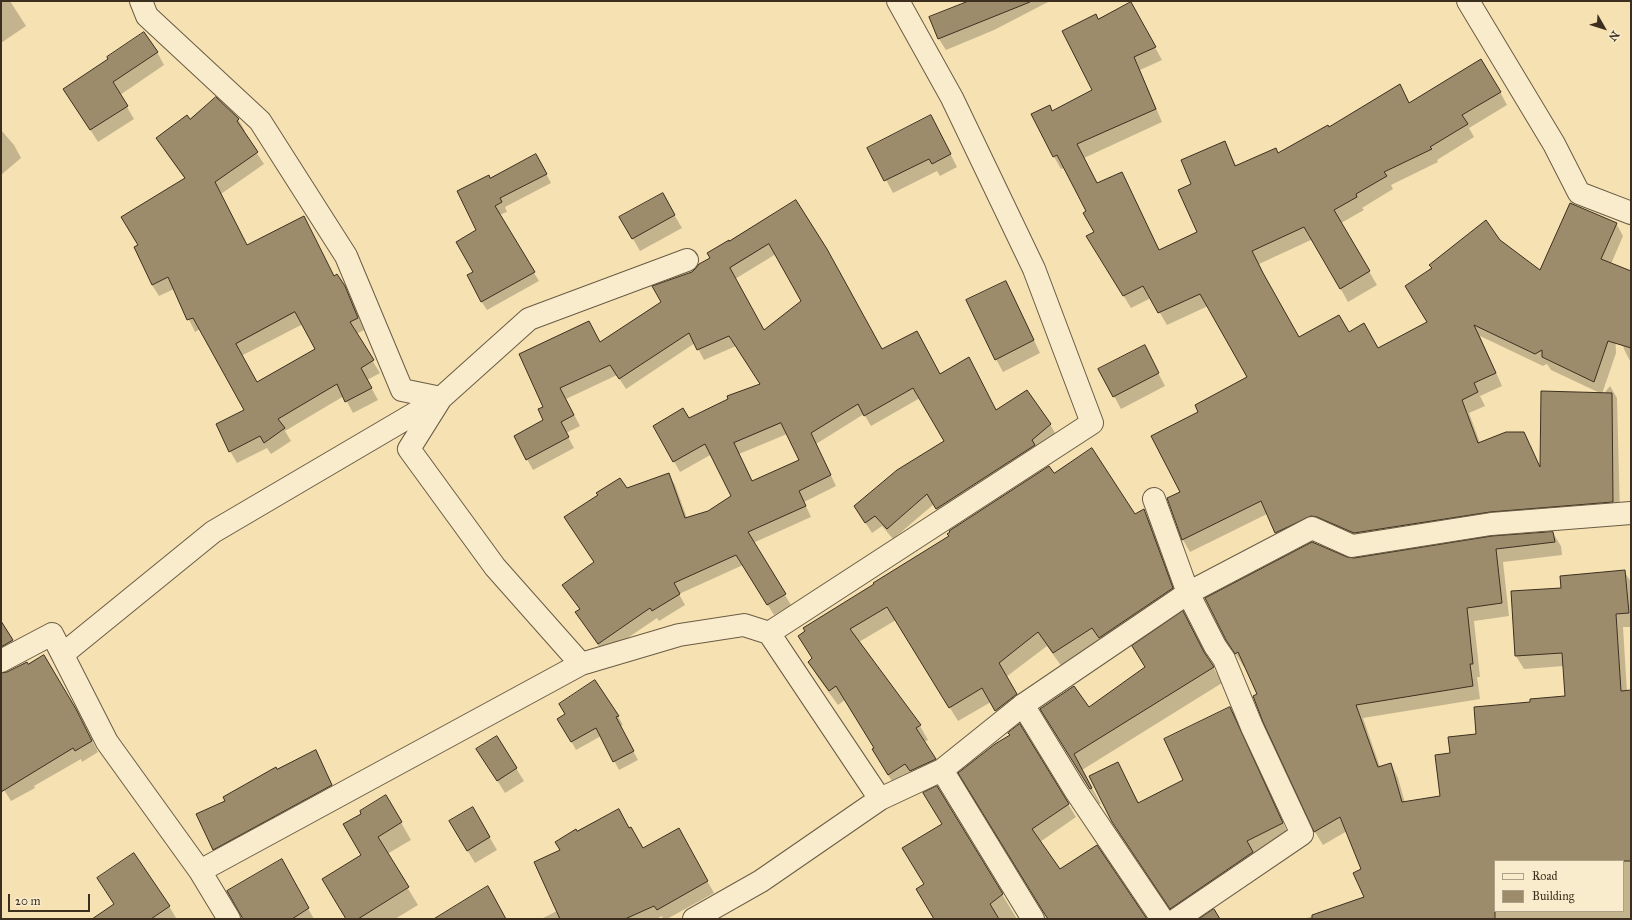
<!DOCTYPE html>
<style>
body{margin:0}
#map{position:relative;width:1632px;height:920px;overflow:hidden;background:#f6e1b2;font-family:"IM FELL Great Primer",serif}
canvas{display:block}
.frame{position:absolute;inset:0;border:2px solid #3c2f1f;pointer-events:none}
.legend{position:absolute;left:1494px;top:860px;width:130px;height:52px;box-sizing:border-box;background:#f9eccd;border:1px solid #ada087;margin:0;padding:5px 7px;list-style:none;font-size:12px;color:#3c2f1f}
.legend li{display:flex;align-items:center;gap:8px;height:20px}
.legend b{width:20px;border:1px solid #ada087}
.north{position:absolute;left:1584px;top:8px;width:40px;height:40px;-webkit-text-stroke:3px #f9eccd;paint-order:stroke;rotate:129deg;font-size:11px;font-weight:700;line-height:16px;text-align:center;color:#3c2f1f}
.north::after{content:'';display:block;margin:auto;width:14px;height:18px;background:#3c2f1f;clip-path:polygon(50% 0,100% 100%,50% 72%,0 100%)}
.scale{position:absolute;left:8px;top:894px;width:82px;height:18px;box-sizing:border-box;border:2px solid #3c2f1f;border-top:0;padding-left:5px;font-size:12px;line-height:14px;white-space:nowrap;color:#3c2f1f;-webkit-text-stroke:3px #f9eccd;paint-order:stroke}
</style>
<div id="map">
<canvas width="1632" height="920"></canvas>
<div class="frame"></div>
<ul class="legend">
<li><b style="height:5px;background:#f9eccd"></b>Road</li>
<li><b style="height:11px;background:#9d8c6b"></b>Building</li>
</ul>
<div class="north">N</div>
<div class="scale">20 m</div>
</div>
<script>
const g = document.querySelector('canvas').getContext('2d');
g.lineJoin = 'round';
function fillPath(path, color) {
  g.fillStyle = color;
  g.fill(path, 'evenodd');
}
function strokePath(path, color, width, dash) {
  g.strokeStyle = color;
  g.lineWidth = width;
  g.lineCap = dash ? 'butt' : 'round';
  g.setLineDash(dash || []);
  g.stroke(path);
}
fillPath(new Path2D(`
 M1,1h9l16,25 -25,17z
 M971,1h79l-56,29 -48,20 -7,-11 -8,-22z
 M1138,16l24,44 -22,10 22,52 -78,36 14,26 24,-11 38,78 38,-18 -6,-49 33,-41 12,24 41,-13 51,-26 71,-42 10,18 90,-12 7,13 -38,23 5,9 -37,23 1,2 -47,23 2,4 -31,19 2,2 -23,13 36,62 -29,17 -35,-63 -54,25 11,23 29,51 49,-5 30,16 50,-27 71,-81 42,31 75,-49 7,13 -12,28 20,8v87l-1,2 -6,-12 -7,-22h-2l1,26 -15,44 9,-11 7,12 3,117 -258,31 -37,-17 -42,17 -16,-32 -77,38 -7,-12 -2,-48 19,-80 48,-35 -40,-71 -41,19 -16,-27 -20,10 -36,-59v-17l-7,-20 -23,-44 -4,1 -7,-12 -2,-45 42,-21 4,-71zM1480,336l63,30 4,-2 4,6 51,24 -61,75 -10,-23 -51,-3 -11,-30 16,-7 -5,-10 22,-10z
 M157,52l7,13 -44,30 14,24 -36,23 -26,-41z
 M238,119l7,12 -2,1 21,32 -43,30 26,52 63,-17 24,48 3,-2 16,28 11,27 -8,4 24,39 -13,7 11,20 -25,13 -9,-17 -59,35 6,10 -20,13 -4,-6 -30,15 -7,-12 16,-41 -46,-81 -5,3 -21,-43 -15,7 -7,-11 -13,-40 46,-66 -21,-29 25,-30zM303,324l14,25 -60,35 -16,-28z
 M937,128l20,39 -17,9 -3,-5 -44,22 -24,-45z
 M1,130l13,15 7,13 -20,17z
 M541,164l10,19 -46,24 2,5 -8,3 40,66 -52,29 -6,-9 -7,-29 3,-41 13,-52z
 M662,194l20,34 -42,23 -19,-33z
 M795,202l87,148 58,25 56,36 54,13 6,11 -113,84 -9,-15 -41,35 -11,-13 -10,7 -11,-17 84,-75 -25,-43 -49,28 -7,-12 -48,30 20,42 -32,16 7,15 -58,26 38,62 -17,10 -31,-50 -64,29 6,11 -26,16 -2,-3 -53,36 -21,-31 -6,-10 3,-3 -16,-25 31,-22 -24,-36 55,-38 43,-15 6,11 12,33 21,-6 25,-16 -21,-42 -32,18 -26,-46 35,-6 72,-35 -25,-39 -32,14 -9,-17 -69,46 -9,-14 -51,24 14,27 -14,7 8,15 -41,22 -6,-11 17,-38v-14l-24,-53 80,-11 62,-41 30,-30 19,-13 18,-16zM776,254l26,47 -38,30 -29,-52zM787,434l14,27 -48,21 -14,-28z
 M1013,295l27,58 -37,19 -7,-13z
 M1151,359l14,27 -44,23 -21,-39z
 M1054,474l81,41 9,-4 8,14 28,78 -118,64 -15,-21 -41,31 19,32 -21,16 -13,-23 -33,19 -62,-101 -37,22 61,84 8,14 -4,2 19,31 -46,16 -16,-25 -6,-16 -30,-48 -7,5 -21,-29 -8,-14 4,-3 -5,-9z
 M1553,533l8,13 1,9 -59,7 6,54 -35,5 6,56h-3l3,22 -117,19 17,49 11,-3 7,14 7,25 36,-7 10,-42 26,-19 54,-32 35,-6 -2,-31 -40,3 -8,-13 46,-67 62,-18 7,11v45h-8l4,65 4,-1v228h-327l62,-21 -4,-28 -15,-39 -24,14 -8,-13 -51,-110 -6,-27 -13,-29 -1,1 -9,-14 112,-95 7,1zM1495,861h128v50h-128z
 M1183,613l39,70 -140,87 19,34h-2l-49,-79 39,-16 57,-41z
 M1,622l18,30 -18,10z
 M1,674l81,47 16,31 -16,10 -1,-3 -47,27 1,2 -24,13 -7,-11 -3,4z
 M1230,708l8,14 52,116 -113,81 -65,-98 5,-58 22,40 45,-23z
 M618,716l5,9 -3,1 18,34 -19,10 -18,-34 -25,14 -17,-31z
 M316,752l22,46 -117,64 -8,-12 14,-49 49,-31z
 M485,761l31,7 8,13 -19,12z
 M967,786l101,18 8,13 -36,25 20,29 86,48h-100l-1,-6z
 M937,787l80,132h-82l-10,-35 18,-59z
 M386,796l25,44 -24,14 31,51 -23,14h-48l16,-64v-41z
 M473,809l24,41 -22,13 -25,-41z
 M629,829l14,21 36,-20 35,63 -47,26h-4l-1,-3 -6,3h-115l16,-8 4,-61 15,-18z
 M281,861l33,58h-70z
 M169,906l7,12 -1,1h-58z`), '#0003');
const building = new Path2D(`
 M969,1h61v1l-92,37 -9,-22z
 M1131,2l25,45 -22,10 22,52 -79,35 20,39 25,-11 37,78 38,-18 -19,-42 13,-6 -10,-24 44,-19 10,25 41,-18 2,5 50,-28 1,2 71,-43 9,19 72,-44 20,33 -39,23 6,9 -38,23 2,2 -48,23 3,4 -31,18 1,3 -23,13 36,61 -30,18 -36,-62 -52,24 11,22 36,64 40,-22 10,17 15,-9 14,25 49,-26 -22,-36 27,-18 -3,-3 57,-45 14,20 40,30 30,-67 47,20 -16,36 30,12v77l-23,-7 -14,41 -52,-25v-7l-7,4 -61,-29 22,48 -22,10 4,9 -16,8 16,43 28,-11h18l16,35 1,-76 71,2 1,109 -123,10 -136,21 -37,-16 -6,-1 -36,17 -14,-32 -79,39 -15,-42 13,-6 -29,-56 47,-24 -3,-7 52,-28 -47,-83 -42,19 -15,-27 -20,10 -37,-60 8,-4 -11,-19 3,-2 -29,-56 -4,2 -22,-43 19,-9 2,6 40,-21 -30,-59 34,-17 2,5z
 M144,32l14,20 -45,30 15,24 -38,24 -27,-41 45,-30 -1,-2z
 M216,97l23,22 -2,2 21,31 -43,30 32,63 57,-29 30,60 3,-2 8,12 13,32 -8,4 24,38 -13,8 11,20 -27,14 -8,-18 -59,35 7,9 -21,15 -4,-7 -31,16 -13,-28 28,-14 -51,-92 -6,2 -19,-43 -16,8 -18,-38 4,-2 -17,-28 64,-39 -29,-40 31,-23 3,4zM295,312l20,37 -58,33 -21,-38z
 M931,115l20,39 -19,10 -3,-5 -45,22 -17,-33z
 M536,154l11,20 -47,24 2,4 -7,4 40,66 -54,30 -14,-27 6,-3 -17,-30 20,-12 -19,-39 32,-16 1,3z
 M663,193l12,22 -43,24 -13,-22z
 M796,200l31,49 55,100 35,-18 23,43 29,-17 27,53 31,-20 24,34 -19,16 3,5 -99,64 -9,-15 -40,35 -12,-13 -10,7 -11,-17 43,-36 47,-29 -31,-53 -49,28 -6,-12 -47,29 20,42 -32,16 7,15 -58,26 38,62 -19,11 -31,-50 -62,28 6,11 -28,17 -2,-3 -52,36 -23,-32 5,-3 -18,-24 32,-23 -30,-45 34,-22 -2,-2 24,-15 7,10 42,-15 16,45 23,-7 23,-15 -26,-52 -32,18 -20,-36 30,-18 6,10 39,-19 -1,-3 33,-12 -31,-48 -32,14 -8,-17 -70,46 -9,-14 -50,23 14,27 -13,7 8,15 -43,23 -12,-24 29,-16 -5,-11 5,-2 -24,-53 70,-33 11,21 61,-40 -9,-16 40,-14 4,-4 3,-4 11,-6 -3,-5 22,-13v1zM769,244l32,57 -37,29 -34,-62zM781,423l18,37 -47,21 -18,-38z
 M1006,281l28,59 -39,20 -29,-60z
 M1145,345l14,28 -46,24 -15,-28z
 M1092,448l43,66 9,-5 29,79 -74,50 -7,-10 -39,25 -15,-21 -39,31 18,31 -22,17 -13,-23 -33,20 -62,-101 -37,22 71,96 -5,3 20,31 -26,12 -5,-7 -17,11 -16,-26 2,-1 -38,-62 -7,5 -21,-29 4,-4 -14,-22 7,-5 -2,-3 71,-44 -1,-1 76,-47 -2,-2 3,-2 -1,-1 100,-65 5,7z
 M1553,532l2,10 -59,7 6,54 -35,5 6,56h-3l3,22 -117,19 22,62 13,-4 11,39 38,-6 -5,-41 15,-2 -2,-16 28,-3 -2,-27 56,-5v-3l35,-3 -3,-43 -47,3 -4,-65 50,-3 -1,-12 65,-6 4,43 -13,1 5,77 10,-1v171h-136v58h-183v-4l52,-18 -11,-24 8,-4 -21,-52 -26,15 -51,-110 -10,-26 4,-2 -19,-42 -3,2 -9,-14 -21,-42 107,-56 35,15 7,1 138,-22z
 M1183,611l21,41 10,15 -140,87 18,34 -2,1 -50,-80 34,-23 15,21 56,-40 -13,-21z
 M1,621l12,19 -12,7z
 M44,655l32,54 16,32 -17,10 -2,-3 -72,44v-119l6,-1 20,-10 1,2z
 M595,680l24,36 -3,1 18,34 -21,11 -17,-34 -25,14 -14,-23 8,-5 -6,-10z
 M1230,707l53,116 -36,18 6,11 -83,57 -58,-87 -23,-46 29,-14 20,41 45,-23 -19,-41z
 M1020,724l49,80 -37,25 28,40 37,-24 50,74h-99l-4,-6 -86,-140 37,-29 15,-9 -2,-2z
 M497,736l20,32 -20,13 -21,-32z
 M316,750l16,35 -119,65 -17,-36 29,-13 -2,-4 53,-30 1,2z
 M937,786l66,108 -13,10 9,15h-65l-18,-30 8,-5 -22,-36 40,-24 -19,-31z
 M386,795l16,27 -24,15 31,50 -51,32h-12l-24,-40 39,-24 -18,-31 18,-10 -1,-3z
 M473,807l17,30 -23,14 -18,-30z
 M619,809l10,19 2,-1 12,21 36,-20 29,53 -51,29 -3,-4 -29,13h-65l-26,-57 26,-12 -5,-8 21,-13 1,2z
 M134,853l36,53 -19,13h-59l22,-15 -17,-26z
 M282,859l27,49 -17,11h-49l-16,-28z
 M488,886l18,33h-72z
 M1214,909l6,10h-21z`);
fillPath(building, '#9d8c6b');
strokePath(building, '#3c2f1f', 1);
const minor = new Path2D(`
 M141,1l6,15 113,105 86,135 56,134 39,8 -32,51 86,118 86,97 98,-29 65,-10 25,8
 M1468,1l86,143 25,49 52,20
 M1154,499l34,94 27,53 9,13 28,68 50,107 -125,85
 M63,654l150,-122 228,-134 88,-79 158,-59
 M1,661l51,-27 55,108 93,129 29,48
 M1023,705l52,85 87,129
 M942,770l91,149
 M880,799l-111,-166 323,-210 -58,-154 -82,-171 -54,-97
 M200,871l381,-207
 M694,919l67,-38 119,-82 62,-29 81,-65 165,-112 124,-65 40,18 139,-22 140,-11`);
strokePath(minor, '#6a5c44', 24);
strokePath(minor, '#f9eccd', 22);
</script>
